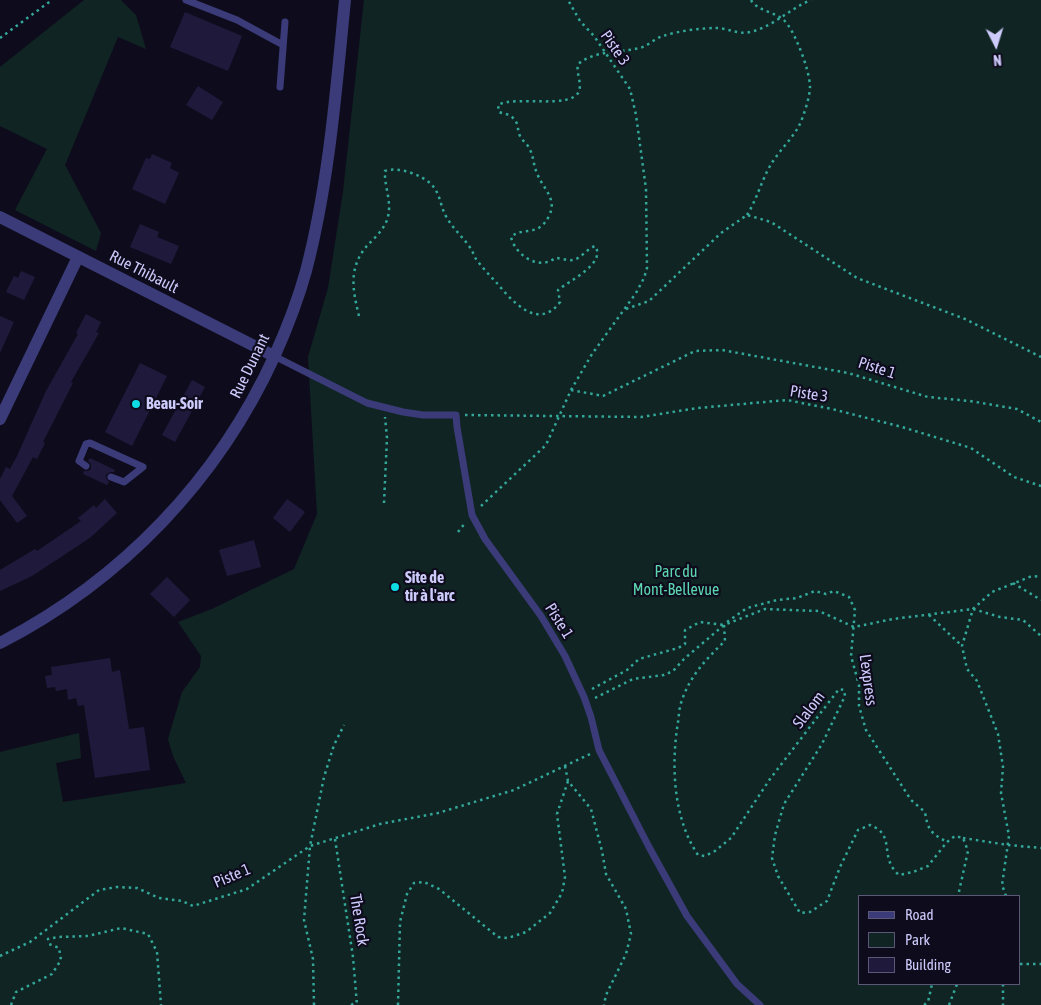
<!DOCTYPE html>
<meta charset="utf-8">
<style>
body{margin:0}
#map{position:relative;width:1041px;height:1005px;overflow:hidden;background:#0e0c1c;font-family:"Asap Condensed",sans-serif}
canvas{display:block}
.legend{position:absolute;left:858px;top:895px;width:162px;height:90px;box-sizing:border-box;background:#0e0c1c;border:1px solid #5a5876;margin:0;padding:6px 9px;list-style:none;font-size:15px;color:#cdcafc}
.legend li{display:flex;align-items:center;gap:10px;height:25px}
.legend b{width:25px;border:1px solid #5a5876}
.north{position:absolute;left:971px;top:20px;width:50px;height:50px;-webkit-text-stroke:4px #0e0c1c;paint-order:stroke;rotate:175deg;font-size:14px;font-weight:700;line-height:20px;text-align:center;color:#cdcafc}
.north::after{content:'';display:block;margin:auto;width:18px;height:22px;background:#cdcafc;clip-path:polygon(50% 0,100% 100%,50% 72%,0 100%)}
</style>
<div id="map">
<canvas width="1041" height="1005"></canvas>
<ul class="legend">
<li><b style="height:6px;background:#3a3b78"></b>Road</li>
<li><b style="height:14px;background:#102523"></b>Park</li>
<li><b style="height:14px;background:#1f1a3c"></b>Building</li>
</ul>
<div class="north">N</div>
</div>
<script>
const g = document.querySelector('canvas').getContext('2d');
g.lineJoin = 'round';
function fillPath(path, color) {
  g.fillStyle = color;
  g.fill(path, 'evenodd');
}
function strokePath(path, color, width, dash) {
  g.strokeStyle = color;
  g.lineWidth = width;
  g.lineCap = dash ? 'butt' : 'round';
  g.setLineDash(dash || []);
  g.stroke(path);
}
function drawText(font, color, halo, rows, align = 'center') {
  g.font = font + ' "Asap Condensed",sans-serif';
  g.lineWidth = 4.5;
  g.setLineDash([]);
  g.textBaseline = 'middle';
  g.strokeStyle = halo;
  g.fillStyle = color;
  for (const [text, x, y, turn = 0] of rows) {
    g.save();
    g.translate(x, y);
    g.rotate((+turn || 0) * Math.PI / 180);
    g.textAlign = isNaN(turn) ? turn : align;
    if (halo) g.strokeText(text, 0, 0);
    g.fillText(text, 0, 0);
    g.restore();
  }
}
fillPath(new Path2D(`
 M84,0h37l15,15 10,34 -28,-12 -53,128 36,68 -5,18 -81,-41 32,-61 -47,-23v-59z
 M364,0h677v1005h-1041v-253l79,-19 2,25 -25,5 7,39 123,-19 -13,-27 -5,-17 14,-47 18,-25 1,-11 -23,-34 34,-13 82,-40 23,-55 -9,-157 20,-69 15,-96zM860,896h160v88h-160z`), '#102523');
fillPath(new Path2D(`
 M185,12l57,24 -14,35 -58,-24z
 M198,86l25,16 -11,18 -26,-15z
 M152,154l20,9 -2,5 9,5 -14,31 -33,-15 14,-31 4,1z
 M140,224l19,8 -2,5 22,9 -8,18 -41,-17z
 M21,271l14,6 -11,23 -18,-8 8,-16 4,2z
 M86,314l15,8 -5,10 3,1 -28,49 2,1 -30,59 2,1 -8,16 -4,-2 -21,39 15,20 -10,7 -17,-23v-21l6,-12 4,2 7,-13 29,-65 32,-57 -2,-1z
 M0,316l14,6 -14,31z
 M140,363l27,13 -35,70 -27,-14z
 M192,380l13,7 -30,55 -13,-7z
 M90,458l25,12 -1,2h-4l-4,3v3l3,4 -2,3 -24,-11 1,-3h4l3,-2v-5l-3,-3z
 M105,499l12,14 -26,24 -27,18 -32,21 -32,15v-21l35,-21 2,2 44,-30 -3,-3 16,-13 2,3z
 M287,499l18,13 -15,20 -17,-14z
 M254,540l7,27 -34,9 -8,-26z
 M167,577l23,23 -16,17 -24,-23z
 M110,658l2,14 8,-2 9,59 15,-2 6,43 -55,8 -11,-73 -6,1 -2,-8 -8,2 -1,-11 -11,2 -1,-4 -8,1 -2,-12 7,-1 -1,-8z`), '#1f1a3c');
strokePath(new Path2D(`
 M0,38l52,-38
 M747,215c10,-16 14,-33 23,-49 8,-14 21,-26 29,-40 5,-11 11,-29 11,-40 -1,-17 -13,-48 -22,-61 -9,-14 -29,-12 -37,-25
 M626,309l23,-8 72,-68 26,-18 24,7 86,56 108,41 76,38
 M359,316c-6,-25 -11,-47 7,-69 7,-8 17,-16 21,-27 6,-17 -3,-33 -2,-49 13,-5 37,4 46,13 10,10 9,23 16,34 7,12 17,20 24,31 2,3 3,7 5,10 6,8 13,16 20,23 15,18 42,50 64,20l-2,-12c11,-9 49,-27 37,-44 -8,3 -15,13 -22,14 -5,1 -12,-2 -18,-2 -16,13 -40,-3 -44,-21 12,-11 27,1 38,-21 9,-18 -7,-28 -12,-43 -4,-8 -3,-17 -8,-25 -2,-5 -7,-7 -9,-12 -3,-6 -1,-13 -7,-18 -3,-4 -9,-4 -14,-6l-1,-7c17,-10 74,5 81,-14 3,-8 -3,-18 -1,-27 18,-14 40,-11 62,-16 8,-2 15,-10 23,-12 15,-5 38,-8 53,-8 12,0 22,7 34,4 23,-5 39,-23 61,-32
 M571,390l32,6 92,-45 27,-1 126,23 80,24 42,4 47,8 24,13
 M465,415l176,2 57,-9 89,-8 45,9 70,18 69,21 43,29 27,9
 M384,503l3,-65 -2,-21
 M481,506l65,-61 25,-55 21,-36 44,-61 8,-15 3,-10 -1,-79 -10,-74 -6,-26 -36,-53 -14,-15 -12,-21
 M458,532l7,-9
 M1013,583l28,17
 M929,615l33,31
 M727,622l20,-14 30,-8 20,-2 18,-7 11,3 8,-3 15,6 6,13 -4,46 8,29v21l7,24 45,70 14,12c3,19 6,21 22,30
 M724,625l1,16c-19,18 -36,36 -44,62 -2,6 -2,13 -3,19 -7,43 -5,96 20,133l7,1 10,-5 16,-13 39,-59 69,-90 5,1 1,6 -23,48 -38,60 -9,31 -3,23 6,18 22,37 10,-1 17,-11 13,-34 18,-37 12,-5c27,10 8,32 29,50l14,-3 15,-6 19,-24 8,-6 8,2 5,13 -10,45
 M592,689l35,-19 12,-11 39,-11 7,-4v-14l15,-8 24,3
 M595,698l38,-19 31,-4 9,-4 11,-12 40,-34 41,-16 54,2 35,16 39,-8 80,-10 27,8 23,3 18,16
 M565,766l3,15 23,28 11,42 4,23 20,35 5,25 -5,20 -20,41 -2,10
 M963,838l45,7 33,3
 M335,839l18,118 4,48
 M1006,896l-4,-11 7,-49 -8,-43 2,-26 -5,-33 -21,-53 -10,-12 -5,-23 11,-37 19,-17 40,-16 9,1
 M0,956l30,-14 69,-52 18,-3 20,1 22,10 23,3 11,5 54,-17 63,-43 70,-22 58,-11 76,-23 76,-36
 M1020,964h21
 M1003,984v21
 M11,1005l5,-13 36,-18 9,-14 -2,-12 -10,-4 -1,-5 10,-2 30,-1 33,-8 27,6 9,18 4,53
 M314,1005l-1,-46 -9,-39 6,-74 14,-69 10,-32 10,-20
 M351,1005l6,-3
 M398,1005l2,-83 7,-28 7,-11 10,-1 15,7 59,48 10,1 18,-6 24,-19 12,-20 3,-16 -8,-63 11,-33
 M924,1005l4,-3 4,-18
 M949,1005l8,-21`), '#33a79a', 2.5, [2.5, 4]);
strokePath(new Path2D(`
 M186,0l51,20 46,25
 M280,87l5,-65
 M274,356l93,47 36,9 20,3h33l1,12 15,88 13,24 56,77 24,40 19,41 7,20 8,33 50,97 38,69 50,68 23,21
 M86,466l-7,-5 7,-17 4,-1 53,24 -19,15 -13,-5`), '#3a3b78', 7);
strokePath(new Path2D(`
 M0,419l78,-162`), '#3a3b78', 12);
strokePath(new Path2D(`
 M0,217l274,139
 M0,643c122,-63 218,-163 275,-288 12,-27 23,-55 31,-84 23,-88 30,-180 39,-271`), '#3a3b78', 12);
for (const [x, y, r, color] of [
 [136,404,5,"#0ddce5"],
 [395,587,5,"#0ddce5"]
]) {
  const dot = new Path2D();
  dot.arc(x, y, r, 0, 2 * Math.PI);
  g.fillStyle = color;
  g.fill(dot);
  strokePath(dot, '#0e0c1c', 2);
}
drawText('16px', '#cdcafc', '#0e0c1c', [
 ["Piste 3",615,48,55],
 ["Rue Thibault",144,272,27],
 ["Rue Dunant",250,366,-64],
 ["Piste 1",877,368,18],
 ["Piste 3",809,394,9],
 ["Piste 1",559,621,58],
 ["L'express",868,680,82],
 ["Slalom",809,710,-53],
 ["Piste 1",232,876,-23],
 ["The Rock",359,920,81]
]);
drawText('bold 16px', '#cdcafc', '#0e0c1c', [
 ["Beau-Soir",146,404],
 ["Site de",405,578],
 ["tir à l'arc",405,596]
], 'left');
drawText('16px', '#5cd7b1', '#0e0c1c', [
 ["Parc du",676,572],
 ["Mont-Bellevue",676,590]
]);
</script>
